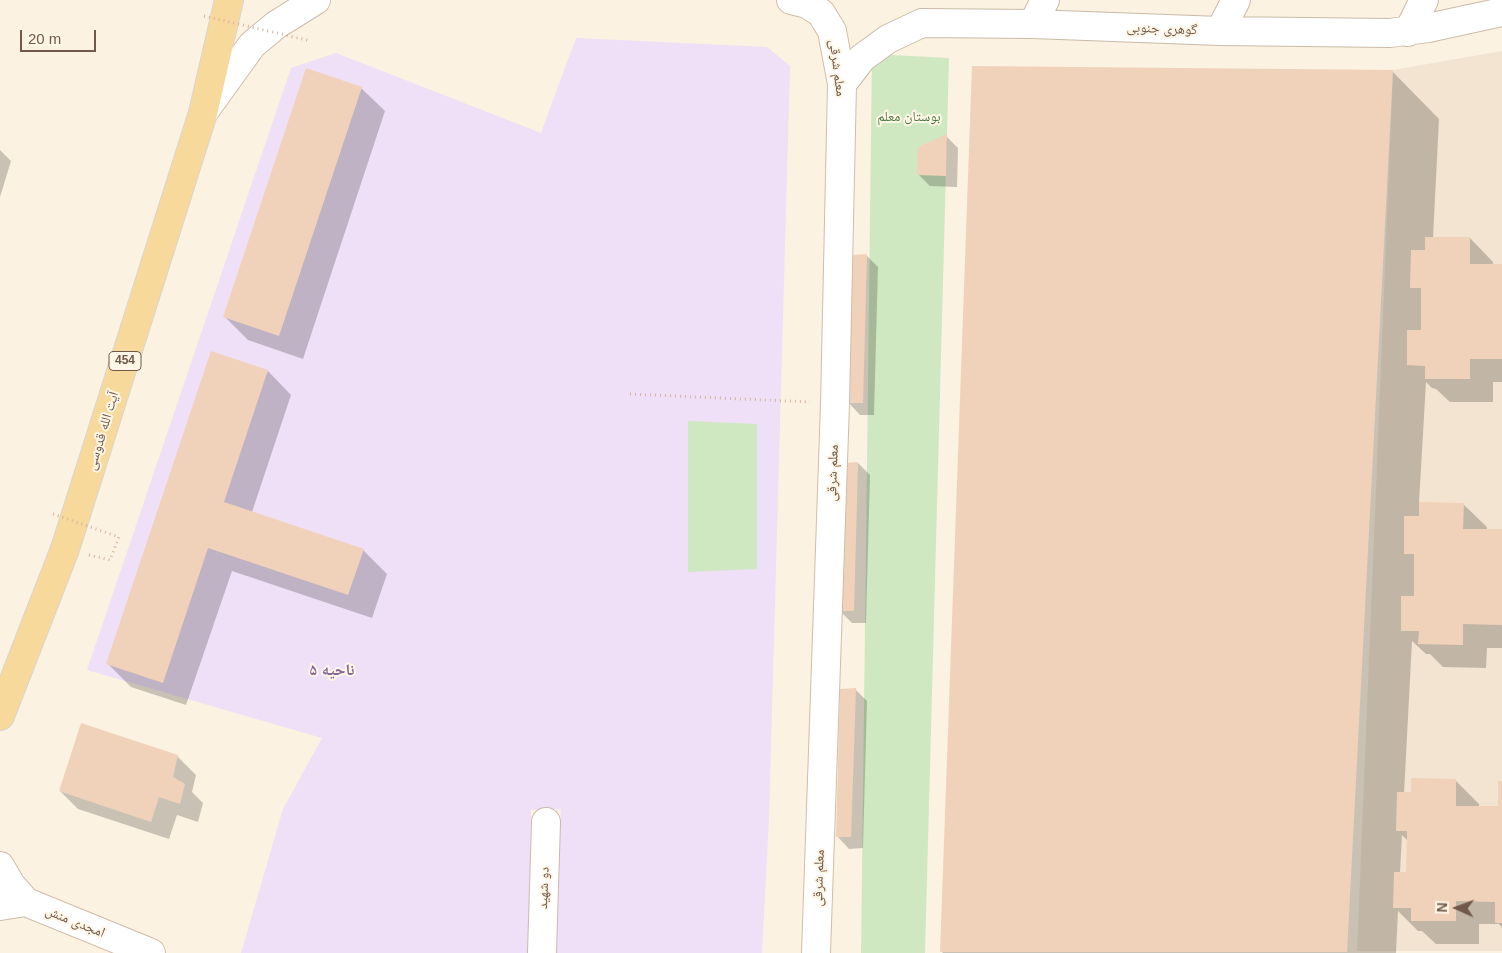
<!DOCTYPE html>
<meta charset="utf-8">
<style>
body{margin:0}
#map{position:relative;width:1502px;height:953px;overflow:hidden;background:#fbf2e2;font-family:Arial,sans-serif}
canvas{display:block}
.north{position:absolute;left:1432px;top:883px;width:50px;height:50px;-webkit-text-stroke:4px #fef6e7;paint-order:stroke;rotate:272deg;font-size:14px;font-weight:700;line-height:20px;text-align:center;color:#715949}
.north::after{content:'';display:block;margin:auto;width:18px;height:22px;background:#715949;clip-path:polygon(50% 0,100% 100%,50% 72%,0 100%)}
.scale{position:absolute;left:20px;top:30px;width:76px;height:22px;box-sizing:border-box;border:2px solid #715949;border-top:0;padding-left:6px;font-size:15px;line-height:18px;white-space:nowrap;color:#715949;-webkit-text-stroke:4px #fef6e7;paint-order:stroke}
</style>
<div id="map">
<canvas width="1502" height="953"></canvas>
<div class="north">N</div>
<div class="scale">20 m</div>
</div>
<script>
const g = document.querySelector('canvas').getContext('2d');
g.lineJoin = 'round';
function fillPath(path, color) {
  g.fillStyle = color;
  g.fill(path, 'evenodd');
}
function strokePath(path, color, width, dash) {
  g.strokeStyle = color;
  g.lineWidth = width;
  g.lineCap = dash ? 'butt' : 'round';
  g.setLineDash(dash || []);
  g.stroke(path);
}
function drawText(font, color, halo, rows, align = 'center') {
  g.font = font + ' Arial,"Noto Naskh Arabic",sans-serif';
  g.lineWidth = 4;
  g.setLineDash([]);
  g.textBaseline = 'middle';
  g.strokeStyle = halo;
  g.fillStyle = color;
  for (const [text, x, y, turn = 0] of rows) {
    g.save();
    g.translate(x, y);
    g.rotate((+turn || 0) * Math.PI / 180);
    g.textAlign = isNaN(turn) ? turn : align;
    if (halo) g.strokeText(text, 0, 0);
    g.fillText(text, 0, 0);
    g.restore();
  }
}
fillPath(new Path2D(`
 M1502,51v900h-145l36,-881z`), '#f2e4d0');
fillPath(new Path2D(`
 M576,38l191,9 23,19 -21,751 -7,136h-206l5,-144 -30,1 -2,143h-288l42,-144 39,-71 -235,-68 204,-602 45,-15 205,80z`), '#efdff7');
fillPath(new Path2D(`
 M872,54l77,4 -24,895h-64z
 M688,421l69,3v145l-69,3z`), '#cfe8c1');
fillPath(new Path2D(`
 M1392,71l47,48 -6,119h37l23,24v3h9v117h-9v20h-43l-14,-13 -4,-1 -6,-6 -7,121 44,1 24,23v4h15v117h-15l-1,20 -43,-1 -13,-13h-4l-14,-13 -8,153h8l43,-14 24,24v3l20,1 3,-26v146l-3,-4h-20v20h-43l-14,-13h-4l-20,-20 -2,42h-453l-2,-2zM1402,835l6,6v33l-8,-1z
 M361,88l24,23 -82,248 -55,-19 -23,-23z
 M946,136l12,12 -1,39 -27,-1 -12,-12z
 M0,150l11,11 -11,36z
 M866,255l12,12 -4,148h-14l-12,-13z
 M268,371l23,24 -39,117 111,38 24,24 -15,44 -140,-47 -46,134 -55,-18 -24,-24z
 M858,463l12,12 -4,148h-14l-12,-12z
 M855,689l12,12 -4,147 -14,1 -12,-13z
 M177,756l19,19 -4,17 11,11 -5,19 -21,-7 -8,24 -91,-30 -18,-18z`), '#0003');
fillPath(new Path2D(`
 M972,66l421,4 -46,882h-407z
 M306,68l56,19 -83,249 -56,-19z
 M947,134l-1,42 -29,-1 1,-28z
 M1425,237h45v27h32v95h-32v20h-45v-13l-18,-1v-35h14v-42h-11l1,-38h14z
 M867,254l-4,149h-16l4,-148z
 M211,351l57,19 -44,132 140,47 -16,46 -140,-47 -45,135 -57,-19z
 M858,462l-4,149h-16l5,-148z
 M1419,502l45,1 -1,26h39v96l-39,-1v21l-45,-1 1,-13h-18v-35h13v-42h-10v-38h15z
 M856,688l-5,149h-15l4,-148z
 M81,723l97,32 -5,22 12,7 -5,20 -21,-7 -8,25 -92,-31z
 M1411,778l45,1v27h42v-25h4v142h-7v-21l-39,-1v20h-45v-13h-18l1,-36h12l1,-41h-11l1,-39h14z`), '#f0d2ba');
const minor = new Path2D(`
 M1033,24l12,-24
 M1220,31l16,-31
 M1408,32l16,-32
 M842,84l20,-26 26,-19 34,-16 111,1 187,7 170,2 38,-5 74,-16
 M542,953l4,-131`);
const secondary = new Path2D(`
 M791,0l16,4 14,9 11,18 10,53 -7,320 -19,549
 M203,113l49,-68 24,-20 40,-25
 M0,866l11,19 15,17
 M0,906l26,-4 125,51`);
const primary = new Path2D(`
 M0,716l65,-167 138,-436 26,-113`);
strokePath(minor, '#cbbaa9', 30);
strokePath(secondary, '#d1bca9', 30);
strokePath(primary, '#dad4d0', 30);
strokePath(new Path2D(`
 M630,394l180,8
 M89,555l21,5 9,-23`), '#d4b59e', 3, [1, 4]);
strokePath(minor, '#fff', 28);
strokePath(secondary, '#fff', 28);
strokePath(primary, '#f8d99c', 28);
strokePath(new Path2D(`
 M204,16l107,25
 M53,514l66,23`), '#d4b59e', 3, [1, 4]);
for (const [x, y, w] of [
 [125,361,32]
]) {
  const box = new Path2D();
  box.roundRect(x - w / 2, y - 9.5, w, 19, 4);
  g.fillStyle = '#fef6e7';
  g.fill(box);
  strokePath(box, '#715949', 1);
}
drawText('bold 12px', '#715949', null, [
 ["454",125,361]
]);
drawText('14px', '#715949', '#fef6e7', [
 ["گوهری جنوبی",1162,29,2],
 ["معلم شرقی",837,68,83],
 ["آیت الله قدوسی",103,431,-73],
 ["معلم شرقی",833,473,-88],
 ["معلم شرقی",819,878,-88],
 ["دو شهید",544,888,-88],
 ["امجدی منش",75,922,22]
]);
drawText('14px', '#4f7842', '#fef6e7', [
 ["بوستان معلم",909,117]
]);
drawText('bold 16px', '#876595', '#fef6e7', [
 ["ناحیه ۵",332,671]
]);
</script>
